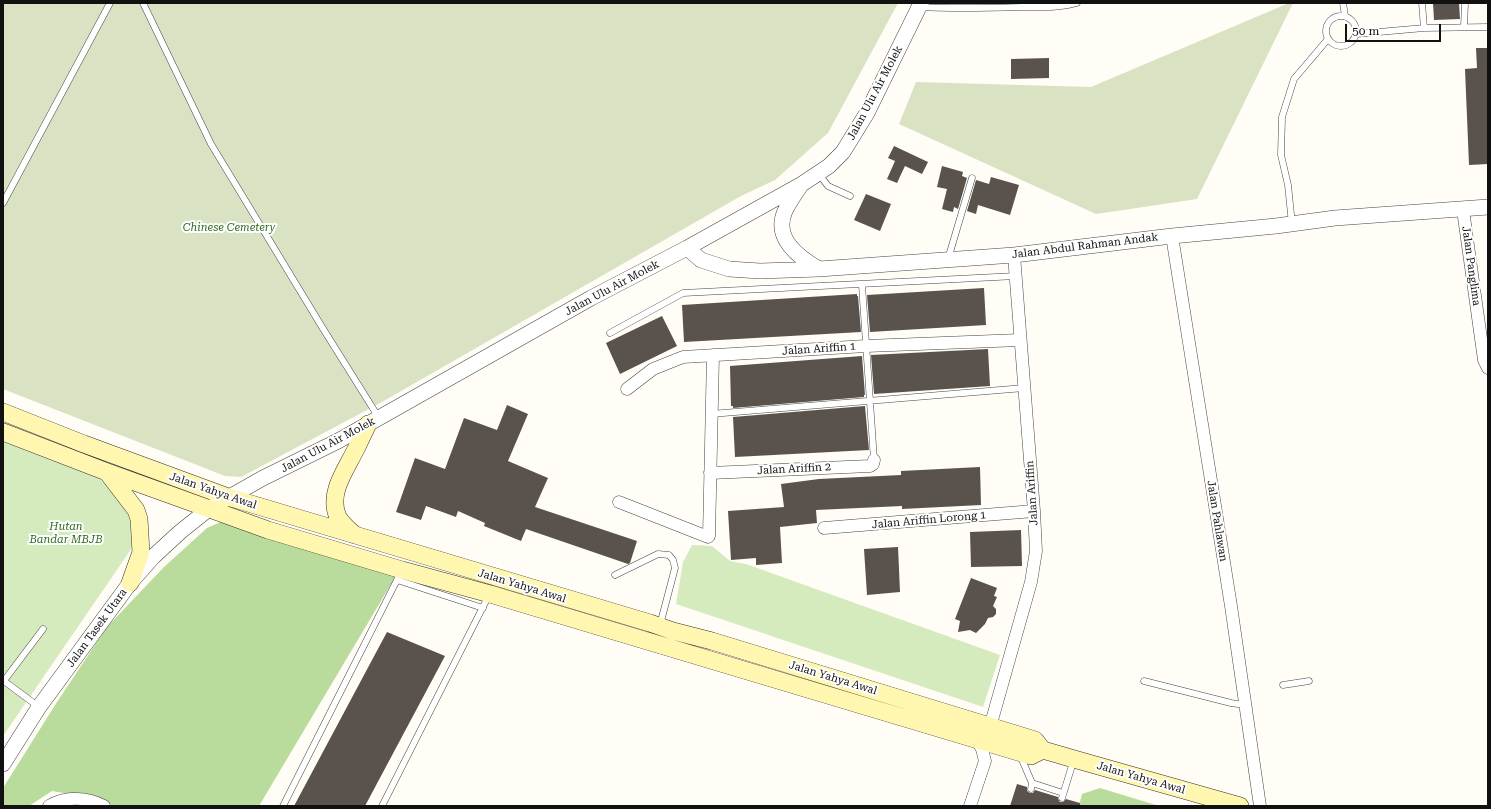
<!DOCTYPE html>
<style>
body{margin:0}
#map{position:relative;width:1491px;height:809px;overflow:hidden;background:#fffdf5;font-family:"Roboto Serif",serif}
canvas{display:block}
.frame{position:absolute;inset:0;border:4px solid #111;pointer-events:none}
.scale{position:absolute;left:1345px;top:24px;width:96px;height:18px;box-sizing:border-box;border:2px solid #111;border-top:0;padding-left:5px;font-size:12px;line-height:14px;white-space:nowrap;color:#111;-webkit-text-stroke:3px #fff;paint-order:stroke}
</style>
<div id="map">
<canvas width="1491" height="809"></canvas>
<div class="frame"></div>
<div class="scale">50 m</div>
</div>
<script>
const g = document.querySelector('canvas').getContext('2d');
g.lineJoin = 'round';
function fillPath(path, color) {
  g.fillStyle = color;
  g.fill(path, 'evenodd');
}
function strokePath(path, color, width, dash) {
  g.strokeStyle = color;
  g.lineWidth = width;
  g.lineCap = dash ? 'butt' : 'round';
  g.setLineDash(dash || []);
  g.stroke(path);
}
function drawText(font, color, halo, rows, align = 'center') {
  g.font = font + ' "Roboto Serif",serif';
  g.lineWidth = 4;
  g.setLineDash([]);
  g.textBaseline = 'middle';
  g.strokeStyle = halo;
  g.fillStyle = color;
  for (const [text, x, y, turn = 0] of rows) {
    g.save();
    g.translate(x, y);
    g.rotate((+turn || 0) * Math.PI / 180);
    g.textAlign = isNaN(turn) ? turn : align;
    if (halo) g.strokeText(text, 0, 0);
    g.fillText(text, 0, 0);
    g.restore();
  }
}
fillPath(new Path2D(`
 M3,438l94,39 30,23 7,45 -131,191z
 M692,545l20,1 18,15 16,3 254,91 -17,52 -307,-103 7,-42z`), '#d5ebbd');
fillPath(new Path2D(`
 M225,520l172,54 -138,232h-145l-12,-6 -50,-9 -23,15h-26v-18l54,-86 50,-75 57,-60 43,-39z
 M1100,788l59,18h-80l3,-12z`), '#b9dc9c');
fillPath(new Path2D(`
 M3,3h895l-70,130 -53,47 -34,16 -359,206 -141,75 -16,-1 -222,-87z
 M1289,3h4l-96,196 -101,15 -197,-90 17,-42 175,5z`), '#d9e3c4');
fillPath(new Path2D(`
 M1433,3h26l1,16 -26,1z
 M1476,48h12v116l-19,1 -4,-96 12,-1z
 M1049,58v20l-38,1v-20z
 M894,146l34,16 -6,12 -17,-8 -8,17 -10,-4 8,-18 -7,-3z
 M942,166l21,6 -1,4 5,2 -9,31 -4,-2 -1,5 -11,-3 5,-20 -10,-2z
 M991,177l28,8 -9,30 -32,-10 -2,9 -9,-3 9,-31 13,4z
 M866,194l25,10 -11,27 -26,-11z
 M984,288l2,37 -116,7 -3,-37z
 M857,294v2h1l3,36 -177,10 -2,-37z
 M662,316l15,30 -57,28 -14,-31z
 M988,349l2,37 -116,8 -3,-39z
 M862,356l3,39h-1v2l-131,11v-2h-2l-1,-40z
 M507,405l21,9 -20,47 40,17 -13,29 102,34 -7,22 -2,1 -102,-35 -5,12 -37,-15 1,-3 -27,-12 -2,6 -30,-11 -5,14 -25,-8 19,-54 30,11 19,-51 33,12z
 M865,406l4,44 -134,7 -2,-40z
 M980,467l1,38 -79,4v-3l-86,4 1,13 -37,4 2,36 -26,2v-7l-25,2 -3,-49 56,-4 -3,-23 38,-5 82,-4v-4z
 M1021,530l1,36 -51,1 -1,-35z
 M898,547l2,45 -33,3 -3,-46z
 M971,578l26,10 -3,8 3,1 -4,9 3,3v5l-3,3 -5,1 -3,6 -9,9 -6,-3 -12,2 2,-11 -5,-2z
 M387,632l58,24 -80,150h-71z
 M1017,784l10,3v4l3,2h3l2,-3 23,7v2l2,3h3l3,-3 14,4v3h-70z`), '#5a524d');
const service = new Path2D(`
 M143,3l68,141 111,183 57,91
 M1343,3l2,13
 M1422,3l2,25
 M921,7c33,2 67,1 101,0 18,0 39,1 55,-4
 M1326 31a15 15 0 1 1 30 0a15 15 0 1 1-30 0Z
 M1464,27l1,-24
 M1356,34l68,-6 64,-1
 M818,173l10,13 22,10
 M3,203l107,-200
 M1292,224l-4,-39 -7,-30 1,-38 12,-38 34,-40
 M948,259l24,-81
 M862,285l12,175
 M610,333l73,-40 333,-17
 M711,414l313,-26
 M615,575l43,-21 11,1 4,5 2,8 -15,57
 M397,580l86,28
 M4,681l35,26
 M1144,681l87,22 14,2
 M3,682l40,-53
 M1283,685l26,-4
 M1020,755l12,28 -1,6
 M1032,783l31,10
 M1062,798l12,-39
 M283,806l118,-234
 M382,806l107,-211`);
const minor = new Path2D(`
 M1463,210l21,150 4,8
 M1172,236l59,370 29,200
 M627,389l26,-20 30,-12 183,-11 154,-6
 M710,473l160,-7 3,-2 1,-4
 M619,502l89,35 1,-1 4,-181
 M824,528l210,-17
 M990,727l41,-145 5,-31 -2,-40 -20,-256
 M49,806c17,-10 38,-9 55,0
 M970,806l15,-45 -3,-12 -6,-10`);
const tertiary = new Path2D(`
 M801,185c-5,8 -12,17 -16,26 -12,27 13,46 34,58
 M687,248l14,12 28,9 31,2 59,-2 195,-14 158,-19 104,-10 59,-8 153,-11
 M3,764l36,-57 91,-124 24,-27 26,-24 30,-24 53,-30 75,-37 253,-143 96,-50 115,-64 27,-18 14,-14 24,-39 54,-110`);
const secondary = new Path2D(`
 M3,412l81,32 144,53 422,126 23,8 39,10 323,99 8,10 31,9 166,47
 M3,432l104,40 161,58 134,40 88,24 528,158 13,4 12,-6
 M107,472l29,38 3,9 2,33 -11,31
 M355,535c-6,-5 -13,-11 -17,-18 -11,-24 9,-49 19,-70 4,-8 7,-15 11,-23`);
strokePath(service, '#444', 7);
strokePath(minor, '#444', 13);
strokePath(tertiary, '#444', 16);
strokePath(secondary, '#333', 18);
strokePath(service, '#fff', 6);
strokePath(minor, '#fff', 12);
strokePath(tertiary, '#fff', 15);
strokePath(secondary, '#fff6b0', 17);
drawText('11px', '#111', '#fff', [
 ["Jalan Ulu Air Molek",875,93,-62],
 ["Jalan Abdul Rahman Andak",1085,246,-7],
 ["Jalan Panglima",1471,266,82],
 ["Jalan Ulu Air Molek",612,288,-28],
 ["Jalan Ariffin 1",819,349,-4],
 ["Jalan Ulu Air Molek",328,445,-28],
 ["Jalan Ariffin 2",794,469,-3],
 ["Jalan Yahya Awal",213,491,19],
 ["Jalan Ariffin",1032,493,-94],
 ["Jalan Ariffin Lorong 1",929,520,-5],
 ["Jalan Pahlawan",1217,521,81],
 ["Jalan Yahya Awal",522,586,17],
 ["Jalan Tasek Utara",97,628,-54],
 ["Jalan Yahya Awal",833,678,17],
 ["Jalan Yahya Awal",1141,778,16]
]);
drawText('italic 11px', '#2f6b1f', '#fff', [
 ["Chinese Cemetery",229,228],
 ["Hutan",66,527],
 ["Bandar MBJB",66,540]
]);
</script>
